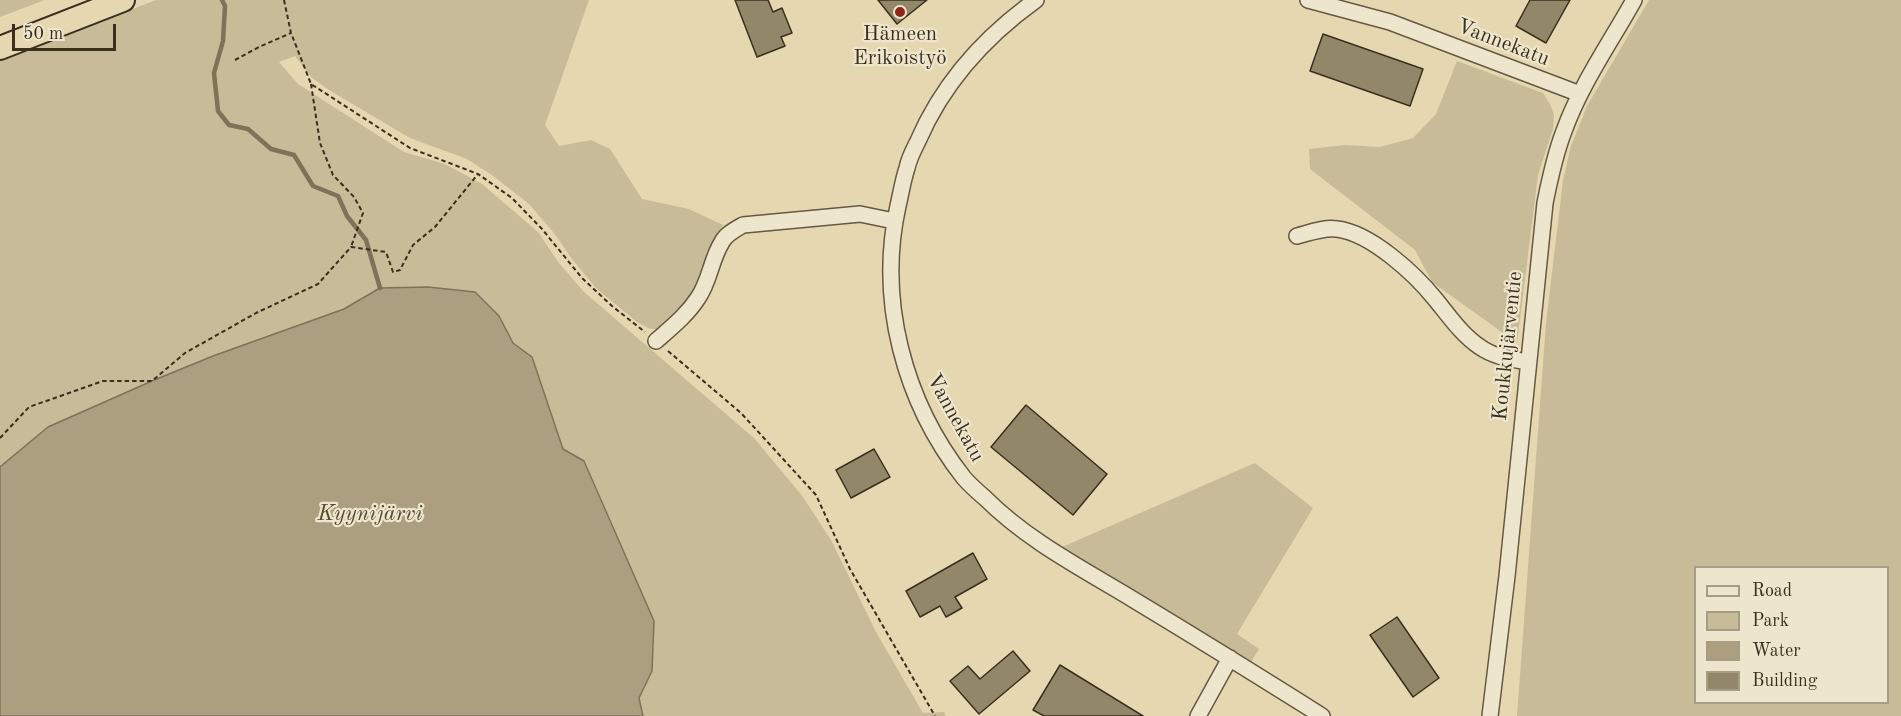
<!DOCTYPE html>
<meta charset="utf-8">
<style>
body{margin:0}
#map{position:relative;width:1901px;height:716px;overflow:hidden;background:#e5d8b0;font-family:"Old Standard TT",serif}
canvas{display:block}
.legend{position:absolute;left:1694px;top:566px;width:195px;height:138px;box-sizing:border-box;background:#eee6cc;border:2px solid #a69d87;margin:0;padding:8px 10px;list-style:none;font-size:18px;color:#3a2f1f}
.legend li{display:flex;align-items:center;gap:12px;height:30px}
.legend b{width:30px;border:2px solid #a69d87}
.scale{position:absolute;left:12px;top:24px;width:104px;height:27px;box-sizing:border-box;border:3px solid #3a2f1f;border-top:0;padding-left:8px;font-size:18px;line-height:21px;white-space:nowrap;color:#3a2f1f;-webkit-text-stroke:4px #eee6cc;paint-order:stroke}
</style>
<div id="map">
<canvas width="1901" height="716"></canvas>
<ul class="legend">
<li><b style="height:8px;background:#eee6cc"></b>Road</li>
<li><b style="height:16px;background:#c8bb97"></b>Park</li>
<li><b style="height:16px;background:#ab9f7f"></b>Water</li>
<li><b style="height:16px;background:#93876a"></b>Building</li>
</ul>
<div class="scale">50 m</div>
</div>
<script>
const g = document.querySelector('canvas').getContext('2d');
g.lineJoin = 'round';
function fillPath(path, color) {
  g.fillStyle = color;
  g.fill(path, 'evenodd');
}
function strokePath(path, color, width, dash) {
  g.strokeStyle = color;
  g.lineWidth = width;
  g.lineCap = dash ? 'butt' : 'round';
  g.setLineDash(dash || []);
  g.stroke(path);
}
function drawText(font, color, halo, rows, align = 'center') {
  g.font = font + ' "Old Standard TT",serif';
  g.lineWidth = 4.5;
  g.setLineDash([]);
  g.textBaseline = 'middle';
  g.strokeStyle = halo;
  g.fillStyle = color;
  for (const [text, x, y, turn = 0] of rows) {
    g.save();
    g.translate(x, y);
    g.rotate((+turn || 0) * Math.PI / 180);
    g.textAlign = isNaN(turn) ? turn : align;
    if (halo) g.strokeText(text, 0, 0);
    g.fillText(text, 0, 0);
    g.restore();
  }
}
fillPath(new Path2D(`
 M0,0h45l-45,17z
 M156,0h433l-44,125 14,21 32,-6 19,9 32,50 47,10 34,16 -16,26 -10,35 -13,18 -19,19 -9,6h-6l-13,-7 -40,-33 -25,-30 -18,-26 -25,-29 -37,-29 -25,-16 -57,-21 -81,-48 -18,-13 -16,-21 -16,6 19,22 106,68 41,12 37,20 56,48 21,31 25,29 170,146 49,59 28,43 45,92 47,81 21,-1 2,4h-303l-4,-18 13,-27 2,-50 -69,-160 -22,-11 -31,-92 -19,-15 -14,-27 -24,-24 -47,-5 -48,1 -36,21 -131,47 -165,71 -48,40v-407z
 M1649,0h252v716h-384l29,-393 17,-143 8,-34 16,-40zM1696,568h192v134h-192z
 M1457,61l86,32 7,11 4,11 -1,14 -15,46 -21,168 -85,-61 -17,-32 -105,-81 -1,-20 36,-4 35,2 33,-9 23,-24z
 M1255,463l58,45 -76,126 22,15 -9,15 -188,-117z`), '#c8bb97');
const water = new Path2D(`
 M428,287l47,5 24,24 14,27 19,14 31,92 21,12 70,160 -2,50 -13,27 4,18h-643v-249l48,-40 104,-46 61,-25 131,-47 36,-21z`);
fillPath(water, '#ab9f7f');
strokePath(water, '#7e7259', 1.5);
strokePath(new Path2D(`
 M222,0l3,6 -2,35 -9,32 4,38 11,14 19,4 23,20 23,6 19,31 25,10 9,20 19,24 14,48`), '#7e7259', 4.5);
const building = new Path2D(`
 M735,0h33l5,12 9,-4 10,25 -11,4 4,9 -28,11z
 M878,0h49l-30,24z
 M1530,0h40l-24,43 -30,-17z
 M1323,34l100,35 -13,37 -100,-35z
 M1026,405l81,69 -34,41 -82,-68z
 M874,449l16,28 -39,21 -15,-28z
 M973,553l14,26 -32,18 7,11 -16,9 -6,-11 -20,11 -14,-26z
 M1397,617l42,61 -26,19 -43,-62z
 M1013,651l17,20 -51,43 -29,-33 18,-15 12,13z
 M1060,665l83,51h-99l-11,-6z`);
fillPath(building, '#93876a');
strokePath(building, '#3a2f1f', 1.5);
const minor = new Path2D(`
 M1036,0c-50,36 -93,83 -118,141 -4,8 -9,17 -11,27 -4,12 -6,25 -9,38 -21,94 6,196 66,272 6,7 14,14 21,20 43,43 98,71 149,102 63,38 126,77 188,116
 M1308,0l82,22 190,72
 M1297,236c12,-3 27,-9 40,-7 34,4 78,45 99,71 13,16 26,35 44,47 14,10 31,12 48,15
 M656,341c16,-14 31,-26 42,-43 12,-17 13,-39 24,-56 4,-8 14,-13 21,-17l117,-11 34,7
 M1198,716l32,-58
 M1490,716l17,-140 38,-373c5,-25 10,-49 19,-72 17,-47 46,-88 70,-131`);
const highway = new Path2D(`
 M0,48l123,-48`);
strokePath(minor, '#655943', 18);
strokePath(highway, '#3a2f1f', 26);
strokePath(new Path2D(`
 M284,0l7,33 20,51 99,64 68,26 34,24 30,31 40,49 30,28 33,26
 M235,60l24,-13 32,-14
 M311,84l9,59 13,32 21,22 9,16 -12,34
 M668,351l73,62 75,82 34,74 85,147
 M0,438l29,-31 74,-26h49l33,-28 71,-40 62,-29 33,-37 35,5 7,20 7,-2 13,-25 22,-18 43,-53`), '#3a2f1f', 2, [4.5, 3]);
strokePath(minor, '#eee6cc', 15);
strokePath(highway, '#e5d8b0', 22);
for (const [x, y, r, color] of [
 [900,12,6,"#8f2418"]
]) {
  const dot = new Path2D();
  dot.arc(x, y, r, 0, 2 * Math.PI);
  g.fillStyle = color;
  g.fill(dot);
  strokePath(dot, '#eee6cc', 2);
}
drawText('21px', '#3a2f1f', '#eee6cc', [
 ["Hämeen",900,34],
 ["Erikoistyö",900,58]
]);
drawText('21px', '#3a2f1f', '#eee6cc', [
 ["Vannekatu",1503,43,21],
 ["Koukkujärventie",1508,346,-84],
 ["Vannekatu",955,418,61]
]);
drawText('italic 22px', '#564b37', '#eee6cc', [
 ["Kyynijärvi",370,514]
]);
</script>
